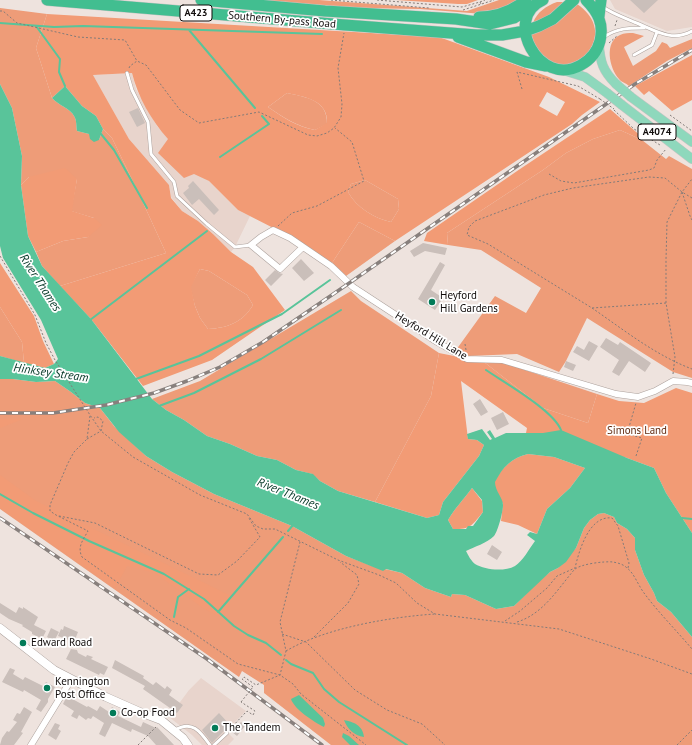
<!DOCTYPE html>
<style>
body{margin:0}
canvas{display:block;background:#eee3de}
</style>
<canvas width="692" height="745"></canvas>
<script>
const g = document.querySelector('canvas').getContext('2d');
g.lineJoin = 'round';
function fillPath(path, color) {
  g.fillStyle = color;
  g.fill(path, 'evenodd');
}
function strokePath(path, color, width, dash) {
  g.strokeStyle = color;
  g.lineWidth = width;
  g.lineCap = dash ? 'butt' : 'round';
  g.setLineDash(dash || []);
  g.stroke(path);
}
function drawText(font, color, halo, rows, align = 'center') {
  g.font = font + ' "PT Sans",sans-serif';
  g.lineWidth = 3.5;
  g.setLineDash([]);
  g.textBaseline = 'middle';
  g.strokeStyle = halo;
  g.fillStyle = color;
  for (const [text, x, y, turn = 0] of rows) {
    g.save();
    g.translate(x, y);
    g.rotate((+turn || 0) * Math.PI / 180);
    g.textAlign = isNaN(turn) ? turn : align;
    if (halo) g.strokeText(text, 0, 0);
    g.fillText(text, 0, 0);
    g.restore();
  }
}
fillPath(new Path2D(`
 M610,0h82v27l-25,4 -52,-22z
 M132,73l4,16 21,37 12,13 -10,14 50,28 29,29 12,6 -15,31 -4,5 -18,-18 -15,-13 -16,-10 -11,-14 -2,-12 -40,-46 -36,-64z
 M201,678l45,33 -20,20 8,8 -6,6h-26l-10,-10 -23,-18 20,-27z`), '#e8d4cc');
fillPath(new Path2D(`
 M259,0h60l148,11 32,-11h22l-8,5 -30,9 -63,-5 -64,-1z
 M557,2h11l-16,12 -19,9c4,-11 13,-17 24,-21z
 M577,4c47,32 -9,83 -35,50 -6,-7 -9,-12 -11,-21z
 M0,8l47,6 -11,34 16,50c6,7 19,11 22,18 3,4 2,11 3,15l12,3 10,6 4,-11 9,9 27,56 27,59 -106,33 -18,-20 -6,-14 27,-11 25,-4 6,-19 -23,-7 6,-32 -48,-2 -8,8 1,-29 -10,-48 -12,-24z
 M633,33l11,3 -20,11 9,19 23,-15 6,-9 5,2 3,4 22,-9v9l-25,13 -38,25c-3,-3 -8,-4 -10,-7 -10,-11 -15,-37 1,-44 4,-2 9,-2 13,-2z
 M287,93c19,4 41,7 40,31l-12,6c-17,-3 -32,-13 -47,-23z
 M620,130l22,10 24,19 3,-3 23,13v209l-19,-6 -86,-54 -21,43 -7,11 -42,-18 -48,2 -13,-6 39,-54 31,17 15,-25 -60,-38 -33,-5 -1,-12 96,-63 23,-17 27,-14z
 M365,180l33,19 1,10 -8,13c-17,-4 -34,-14 -43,-30l3,-8z
 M359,222l36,19 -49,35 -14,-13z
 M200,269l9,2 38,24 6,10c-10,17 -25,23 -45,24l-8,-11 -5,-12 -5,-19z
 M351,291l10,10 78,52 -8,43 -56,106 -37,-11 -18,-10 -8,-7 -16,-4 -19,-10 -20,-4 -27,-12 -23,-8 -23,-16 -18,-10 -14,-11 48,-18z
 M0,307l22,35 2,21 -24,-7z
 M484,362h17l96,32 -9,29 -45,-15z
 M0,379h13l23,3 19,-1 16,11 14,11 15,5 14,18 32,30 26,16 42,22 78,32 54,30 26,10 30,7 23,15 26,9 1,-3 13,1 31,14 18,-3 24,-24 12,-10 8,-4 18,-20 8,-20 6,-8 8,-6 6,-1 10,4 3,6 10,6 8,9v12l9,25 10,18 3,8 14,11 21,25v108h-361l-67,-52v-8l-22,-14 -3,6 -239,-168z`), '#ee9c78');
fillPath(new Path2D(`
 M396,0h82l-11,4h-9z
 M47,14l392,23 110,40 51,25 -18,13 -10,9 -177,117 -36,-19 -27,41 -37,-24 -57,-29 -29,-29 -15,-7 -10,4 -26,-25 10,-14c-17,-19 -30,-42 -36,-66l-39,2 36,64 40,46 2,13 11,13 16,10 15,13 18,18 22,15 32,43 -73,50 -69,26 -52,-67 -31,-33 106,-33 -27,-59 -27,-56 -9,-9 -7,-13 -14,-10 -17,-20 -13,12 -16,-50zM547,92l18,10 -8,14 -18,-10zM287,93c18,4 41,7 40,30l-12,7c-18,-3 -32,-13 -47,-23zM365,180l33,19 1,10 -8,13c-17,-4 -34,-14 -43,-30l3,-8zM200,269l9,2 38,24 6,10c-10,17 -25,23 -45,24l-8,-11 -5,-12 -4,-19z
 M692,55v45l-20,11 -23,-20 -5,4 -9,-9z
 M610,109l33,29 -1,2 -22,-10 -27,9 -27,14 -23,17 -96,63 1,12 -24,-4 3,-8 93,-64z
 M65,168l12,11 -5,32 22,7 8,7 -14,12 -25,4 -27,11 -8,-16 -7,-51 8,-8z
 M0,263l34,53 9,25 11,23 -9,4 -21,-5 -2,-21 -22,-35z
 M439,353l45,9 59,46 45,15 9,-29 22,7 25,2 32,-15 16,5v140l-26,-40 -12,-25 -27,-10 -84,-25h-17l1,-5 -66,-47 7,58 9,1 7,5 -5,11 -36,46 -4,13 -12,3 -52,-16 56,-106z
 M0,419h23l-23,9z
 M528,454l26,3 31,11 -15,20 -23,21 -10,25 -19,-9 -17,-4 2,-17 -8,-15 -1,-7c9,-15 17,-24 34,-28z
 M0,475l36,26 195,95 -3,12 -6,10 -19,-10 -48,-35 -28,-7 -12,22 -115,-80z
 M472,488l10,13 1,11c-10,12 -12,18 -30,17l-5,-9c7,-12 16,-21 24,-32z`), '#f29b75');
fillPath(new Path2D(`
 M0,84l12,24 10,48 -1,29 7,51 14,30 49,53 61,80 14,11 18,10 23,16 23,8 27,12 20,4 19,10 17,4 7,7 18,10 89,27 12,-3 4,-13 36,-46 5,-11 -7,-5 -9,-1 -1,-5 15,-5 8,11 2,-1 -5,-7 3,-2 5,8 11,-5h37l18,-3 66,28 27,10 12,25 26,40v104l-21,-25 -14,-11 -3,-8 -10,-18 -9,-25v-12l-8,-9 -10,-6 -3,-6 -10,-4 -6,1 -8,6 -6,8 -8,20 -10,14 -8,6 -8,4 -36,34 -18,3 -31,-14 -13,-1 -1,3 -26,-9 -23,-15 -16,-4 -3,2 -37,-15 -54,-30 -78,-32 -42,-22 -26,-16 -27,-24 -19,-24 -15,-5 -14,-11 -16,-11 -19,1 -23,-3h-13v-23l45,12 9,-4 4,-5 -17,-39 -38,-62 -3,-12zM528,454l26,3 31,11 -15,20 -23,21 -10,25 -7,-2 -3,3 8,6c-6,8 -12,20 -20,25 -11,6 -30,4 -40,-2 -4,-3 -7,-9 -9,-13 8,-4 21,-8 28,-15 4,-5 9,-24 9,-31 0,-7 -8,-14 -8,-23 8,-15 16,-24 33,-28zM472,488l10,12 1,12 -10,14h-5l-2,3h-13l-5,-9c7,-12 16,-21 24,-32z
 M65,86l17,20 14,10 7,13 -4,11 -5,2 -4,-3 -1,-5 -12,-3c-1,-4 0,-11 -3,-15 -3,-7 -16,-11 -22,-18z
 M299,695l24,23 2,6 -1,3c-10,-5 -30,-18 -33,-28z
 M344,720c9,2 19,5 20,17 -10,-1 -17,-9 -20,-17z
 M343,733l6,3 10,9h-9l-8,-8z`), '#59c49a');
strokePath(new Path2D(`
 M0,23l54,4 29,-1 239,8
 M36,26l24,33 -1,13 6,14
 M189,30l66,78
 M101,134l13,16 33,58
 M220,157l49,-33 -7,-8
 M90,320l117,-89
 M486,370c19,13 67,40 75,60
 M136,379l63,-23 83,-42 48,-34
 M159,406l35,-13 67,-34 80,-49
 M0,494l33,19 56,28 75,33 40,25 30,27 14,9 18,8 15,12
 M682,518l10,1
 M288,531l5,-6
 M218,612l65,-75
 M174,617l4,-20 11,-8
 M286,660l5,4 22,9 11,16 15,13 68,43`), '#59c49a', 2);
fillPath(new Path2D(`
 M630,0h28l-14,13z
 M138,108l7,15 -8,4 -8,-15z
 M193,181l26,29 -5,5 -15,-16 -7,6 -9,-12 6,-5 -1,-2z
 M423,243l24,5 -2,7 -20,-4 -11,6 -4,-6z
 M301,259l13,14 -10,8 -12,-13z
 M440,262l5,3 -14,25 12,8 -8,12 -17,-11z
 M275,270l4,3 4,1 -12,12 -6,-6z
 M460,290l6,3 -3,7 -6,-3z
 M606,338l12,7 2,-3 31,21 -6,9 -16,-11 -10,15 -7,-4 7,-12 -19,-13z
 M589,341l9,5 -9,15 -16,-9 4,-6 7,4z
 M566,361l10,4 -3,6 -9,-4z
 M480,399l8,13 -7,4 -8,-12z
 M503,412l6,12 -12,6 -6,-12z
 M492,545l10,7 -5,8 -10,-6z
 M0,603l16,10 3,-6 4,2v-2l15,10 -4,8 12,6 -3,6 -2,1 -9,-4v-2l-10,-6 1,-1 -14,-6 -9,-6z
 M64,626l14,6 -4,10 -16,-6 3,-7 2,1z
 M51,628l8,4 -5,9 -7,-4z
 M71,649l6,1 1,3 8,4 1,-2 6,2 -2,2 17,8 -4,8 -4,-2 -1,2 -33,-16z
 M115,660l29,16 -1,2 10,7 3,-3 9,7 2,-3 5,4 -3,5 14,10 -6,8 -34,-24 2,-3 -33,-18z
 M10,668l5,2 -2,4 10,6 2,-3 18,9 3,-4 9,5 -7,12v3l-7,10 -5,-3 5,-9 -17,-10 -1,2 -21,-10z
 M67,696l20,11 1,-1 9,5 3,-5 9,6 3,-5 8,5 -2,4 23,11 2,-5 13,6 1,-1 17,18h-18l-8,-9 -16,-7 -1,3 -19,-9 -7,14 -6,-3 5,-11 -11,-7 -2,3 -3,-1 -2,2 -7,-5 -2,4 -6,-3 3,-5 -11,-7z
 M24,707l8,5 -11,20 2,1 -9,12h-14l2,-7 5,-7 2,1 8,-10 -4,-2 4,-7 3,1z
 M219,713l11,12 -18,18 -10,-13z
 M241,722l4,4 -8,10 -5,-4z
 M55,723l5,2 -2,4 3,2 -5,9 -8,-5z`), '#cabfba');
const lane = new Path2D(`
 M603,7c10,7 20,10 31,15 19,7 37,21 58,9
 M604,37c13,-9 25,-9 40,-9
 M634,55l18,-10 5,-13
 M127,73l5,17 16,32 3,32 23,28 3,14 30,28 28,23 16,-2
 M175,730c17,-10 25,1 35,15
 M214,745l13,-12`);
const street = new Path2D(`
 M303,247l-23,22 -29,-24 10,-8 12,-7 17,8 41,28 22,21 84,55 30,17 35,1 114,34 22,3 17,-6 18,-10 14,1 5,1
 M31,745l40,-65`);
const secondary = new Path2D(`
 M0,628l54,42 52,27 34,15 21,8 22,18 5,7`);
const primary = new Path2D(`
 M599,44c1,18 4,27 17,40
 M566,71l19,6 22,16
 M631,97l61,45
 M622,105l70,54`);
const highway = new Path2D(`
 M47,0l298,25 132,10h25l23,-4 14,-5 14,-7 21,-19
 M201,0l124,11 131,8 34,5 24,-6 18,-11
 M543,0c-41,18 -4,89 38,65 9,-5 16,-13 19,-24 4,-17 -2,-29 -14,-41
 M599,16l2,-16
 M479,17c17,0 33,-6 47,-17
 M458,37l68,25 20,4`);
strokePath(lane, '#ada29d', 4);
strokePath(street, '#ada29d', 7);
strokePath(secondary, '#ada29d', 9);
strokePath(primary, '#c6c5c4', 10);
strokePath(highway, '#c6c5c4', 12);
strokePath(new Path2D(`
 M331,0l98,8
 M377,0l85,7 18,-5 1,2
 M480,2l5,-2
 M463,10l31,-10
 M0,11h3l14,12 61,14 47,3 12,21
 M615,26l2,-6
 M609,43l8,-7
 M129,68l1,-2 7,-5 9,4 34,45 19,13 60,-11 49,23 9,1 10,-3 7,-5 7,-11 1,-13 -4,-36 6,-35
 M522,89l-5,-17 61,14 22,13
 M614,110l20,19 26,16
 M670,115l22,16
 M549,174l12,7 13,2 75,-13 5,-2 3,-8 9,-11
 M682,192l8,24 2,4
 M278,226l14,-13 25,-7 47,-25 -12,-39 -17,-14
 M0,256l35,59 11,28 9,17 35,55 11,16 32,26 67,38 47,19 9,12 7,3h12l63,31 41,15 17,8 21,20 18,11 124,15 92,30 41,15
 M666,303l-74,5 -104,-64 -21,-9 2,-8 6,-6 69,-26 29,-7 76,-11 16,1 17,14 10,6
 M592,308c32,22 63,47 100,61
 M465,344l1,6
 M673,374l2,-17 -9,-54v-43l1,-38 15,-30 10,-13
 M90,416l-3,23 -13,13 -6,11 -18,42v6l6,4 32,16c-5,9 -11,16 -6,26l88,63 16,8 52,36 42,11 13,9 8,10 65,51
 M87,439l14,-8 2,-10 -5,-4 -4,1
 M636,456l6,-18 -15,-4 9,-31
 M59,516l36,7 104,51 19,1 19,-14 23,-24 -11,-19
 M505,621l15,-10 27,-23 10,-12 18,-8c4,-17 14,-53 37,-50l6,8 11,37 -1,5
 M517,622c26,-8 40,-32 57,-52 5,-6 31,-9 39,-8 5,1 10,2 14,6 7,5 11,17 17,25 14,19 32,37 48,56
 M282,634l24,8 49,48 32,20 35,14 23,21
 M314,637l34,-34 11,-19 -2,-9 -17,-13
 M286,651c39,-23 104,-34 149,-37
 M253,687l-11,-8 2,-2 12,8 24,-10 6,-24 -6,-29 20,-80
 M230,729l17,-18 6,4 2,-4 -14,-9
 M138,745l18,-18
 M677,745l15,-15`), '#837b78', 1, [2, 2]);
strokePath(lane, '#fff', 3);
strokePath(street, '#fff', 6);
strokePath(secondary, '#fff', 8);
strokePath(primary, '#8ed8bc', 9);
strokePath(highway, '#42be90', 11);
const rail = new Path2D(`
 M0,413h53l53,-8 48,-12 33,-12 33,-14 43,-25 82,-56 290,-202 57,-34
 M0,518l207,141 115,86`);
strokePath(rail, '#88807d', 3.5);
strokePath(rail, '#fff', 2, [6]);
const primaryBridge = new Path2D(`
 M616,84l15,13
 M607,93l15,12`);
strokePath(primaryBridge, '#c6c5c4', 10, []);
strokePath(new Path2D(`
 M600,99l14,10
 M241,702l12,-15`), '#837b78', 1, [2, 2]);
strokePath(primaryBridge, '#8ed8bc', 9);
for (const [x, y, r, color] of [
 [432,302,4,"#027b58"],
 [23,643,4,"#027b58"],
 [47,688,4,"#027b58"],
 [113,713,4,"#027b58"],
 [215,728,4,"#027b58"]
]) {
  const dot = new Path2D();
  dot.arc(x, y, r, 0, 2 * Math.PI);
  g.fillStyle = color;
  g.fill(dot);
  strokePath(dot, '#fff', 1.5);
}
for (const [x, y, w] of [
 [196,13,32],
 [657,132,38]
]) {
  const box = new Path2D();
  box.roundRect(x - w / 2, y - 8, w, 16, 3);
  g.fillStyle = '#fff';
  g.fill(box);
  strokePath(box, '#100c0b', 1);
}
drawText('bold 10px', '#100c0b', null, [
 ["A423",196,13],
 ["A4074",657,132]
]);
drawText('11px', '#100c0b', '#fff', [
 ["Southern By-pass Road",282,20,5],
 ["Heyford Hill Lane",431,336,31]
]);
drawText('11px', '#100c0b', '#fff', [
 ["Heyford",440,296],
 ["Hill Gardens",440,309],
 ["Edward Road",31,643],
 ["Kennington",55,682],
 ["Post Office",55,695],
 ["Co-op Food",121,713],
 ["The Tandem",223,728]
], 'left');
drawText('11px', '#632c11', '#fff', [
 ["Simons Land",637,431]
]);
drawText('italic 12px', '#053726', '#fff', [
 ["River Thames",40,283,57],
 ["Hinksey Stream",51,373,8],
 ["River Thames",288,494,22]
]);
</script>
